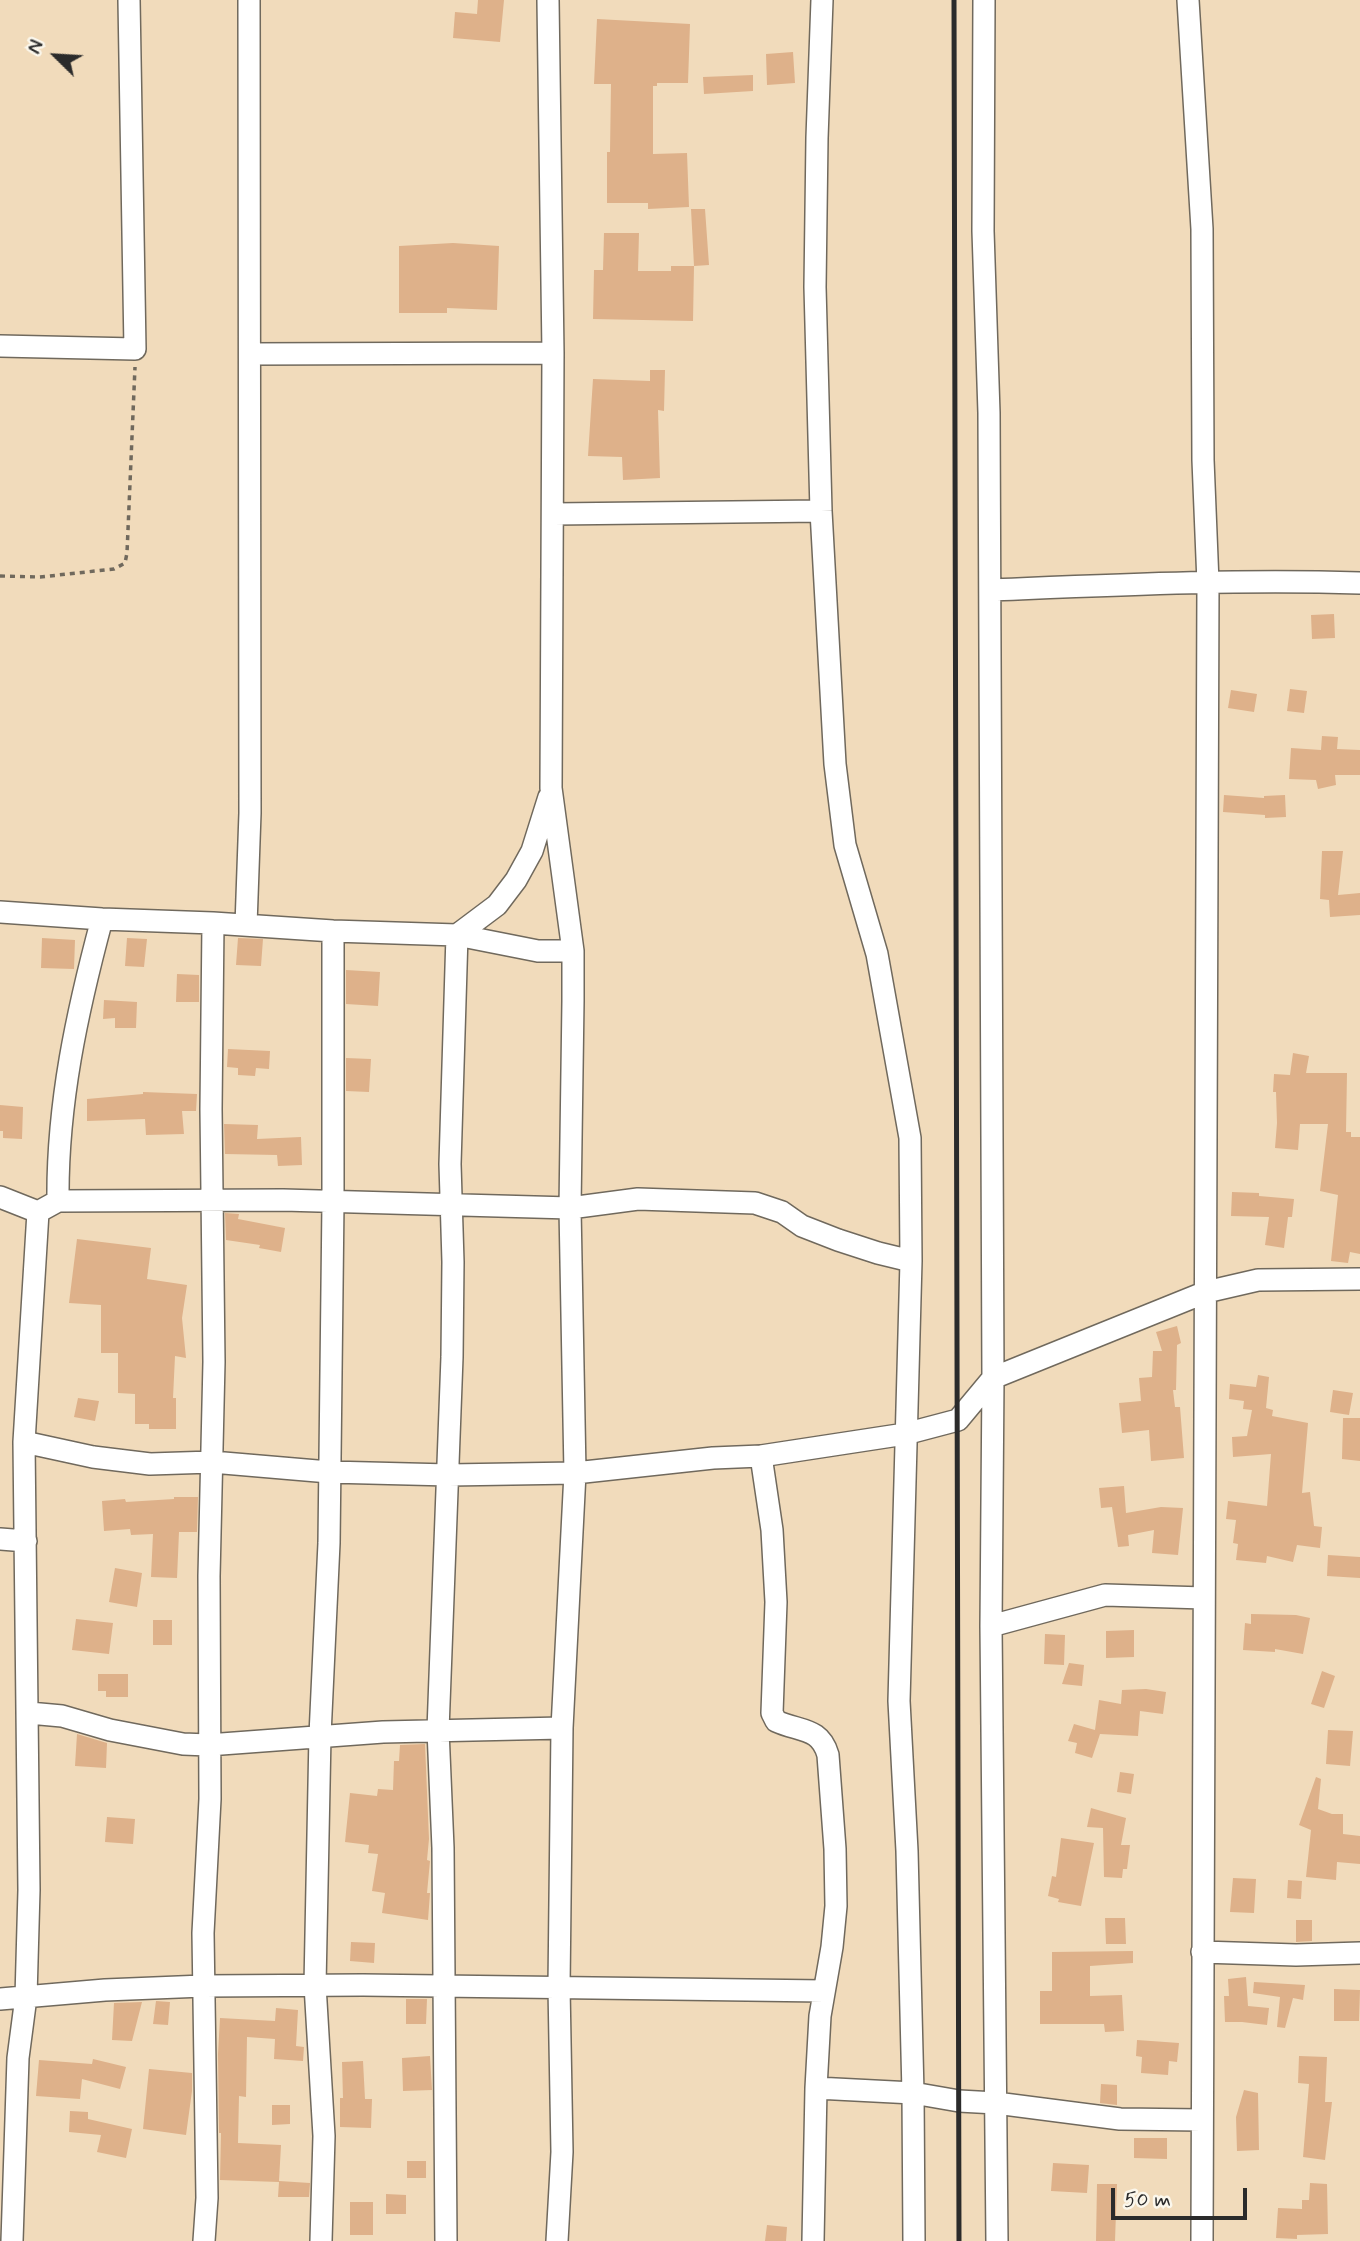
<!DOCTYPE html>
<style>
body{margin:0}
#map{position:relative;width:1360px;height:2241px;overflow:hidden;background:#f1dbbb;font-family:Mynerve,sans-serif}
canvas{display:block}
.north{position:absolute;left:21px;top:21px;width:70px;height:70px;-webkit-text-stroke:5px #fbf7ec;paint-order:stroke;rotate:294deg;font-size:19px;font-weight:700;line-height:28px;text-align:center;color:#2b2b2b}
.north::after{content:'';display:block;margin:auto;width:24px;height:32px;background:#2b2b2b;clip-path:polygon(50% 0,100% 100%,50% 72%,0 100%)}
.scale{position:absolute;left:1111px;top:2188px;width:136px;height:32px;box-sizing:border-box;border:4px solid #2b2b2b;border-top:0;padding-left:9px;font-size:21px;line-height:24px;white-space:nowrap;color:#2b2b2b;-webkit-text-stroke:5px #fbf7ec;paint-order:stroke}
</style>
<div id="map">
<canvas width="1360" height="2241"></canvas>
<div class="north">N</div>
<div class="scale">50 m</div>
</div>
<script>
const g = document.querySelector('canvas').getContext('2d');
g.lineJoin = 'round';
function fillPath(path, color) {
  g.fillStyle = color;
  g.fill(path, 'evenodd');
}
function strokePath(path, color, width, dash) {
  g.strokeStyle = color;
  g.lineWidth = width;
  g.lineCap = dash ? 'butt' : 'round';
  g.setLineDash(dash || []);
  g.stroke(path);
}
fillPath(new Path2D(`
 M478,0h26l-4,42 -47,-4 2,-26 22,2z
 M597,19l93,5 -2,59h-31v3h-4v68l34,-1 2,54 -41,2v-6h-41v-51h3l1,-68h-17z
 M793,52l2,31 -28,2 -1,-31z
 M753,75v16l-49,3 -1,-17z
 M691,209h14l4,56 -15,1z
 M604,233h35l-1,38h33v-5h23l-1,55 -100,-2 1,-49h9z
 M453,243l46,3 -2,64 -50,-2v5h-48v-67z
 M650,370h15l-1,41 -6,-1 2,68 -37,2 -1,-23 -34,-1 5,-77 57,2z
 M1334,614l1,24 -23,1 -1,-24z
 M1290,689l17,2 -3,22 -17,-2z
 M1231,690l26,4 -3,18 -26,-4z
 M1322,736l16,1 -1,12 23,1v25h-25l1,10 -18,4 -2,-9 -27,-1 2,-31 30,2z
 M1224,795l40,3v-2l21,-1 1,22 -21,1v-3l-42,-3z
 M1322,851h21l-5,44 22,-2v22l-30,2 -1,-17 -9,-1z
 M42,938l33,2 -1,29 -33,-1z
 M127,938l20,1 -3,28 -19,-1z
 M238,938l25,1 -2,27 -25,-1z
 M346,970l34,2 -2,34 -32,-2z
 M177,974l22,1v27h-23z
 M104,1000l33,2 -1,26h-21v-10l-12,1z
 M228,1049l42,2 -1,18 -13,-1 -1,8 -17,-1v-7l-11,-1z
 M1293,1053l16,3 -3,17h41l-1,59h5v5h9v117l-10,-2 -2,11 -17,-2 7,-66 -18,-4 8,-67h-28l-2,26 -23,-2 2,-25 -1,-31h-3l1,-18 16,1z
 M346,1058l25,1 -2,33 -23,-1z
 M143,1092l54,2 -1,17h-14l2,23 -38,1 -1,-16 -58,2v-22l56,-5z
 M0,1105l23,2 -1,32 -19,-1v-7h-3z
 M224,1124l34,1 -1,14 44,-2 1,28 -24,1 -1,-11 -52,-1z
 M1232,1192l27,1v3l35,3 -2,18h-4l-4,31 -19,-3 4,-28 -38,-1z
 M225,1213l14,1 -1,5 47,9 -4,24 -22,-4 1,-3 -34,-5z
 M77,1239l74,9 -4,31 40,6 -5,33 4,40 -11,-2 -2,42h3v31h-27v-5h-14v-30l-17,-1v-40h-17v-48l-32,-2z
 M1177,1326l4,17 -4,2 -1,45h-3l2,17h5l4,51 -33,3 -2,-31 -27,3 -3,-30 22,-2 -2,-23 13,-1 1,-26h9l-6,-19z
 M1258,1375l11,2 -3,31 7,2 -1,6 36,7 -6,70 8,-1 4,34 8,1 -2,21 -23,-3 -4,17 -26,-6 -1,7 -30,-3 2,-16 -5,-1 3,-23 -10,-1 2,-18 39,5 4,-52 -38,3 -1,-20 15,-1 5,-26 -9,-1 1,-8 -15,-2 1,-15 26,3z
 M1333,1390l20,3 -4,22 -19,-3z
 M78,1398l21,3 -4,20 -21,-4z
 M1343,1418h17v43l-18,-2z
 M1124,1486l2,27 35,-6 22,1 -5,47 -26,-2 2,-23 -26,5 1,11 -11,1 -6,-40 -11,1 -2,-20z
 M174,1497h24l-1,35h-18l-2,46 -26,-1 2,-43 -22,1 -1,-6 -26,2 -2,-30 23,-2 1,3 48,-3z
 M1328,1555l32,2v21l-33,-2z
 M115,1568l27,5 -5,34 -28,-5z
 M1251,1614l45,1 14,3 -7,36 -28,-5v3l-32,-2 2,-27 6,1z
 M76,1619l37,4 -4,31 -37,-4z
 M153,1620h19v25h-19z
 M1134,1630v27l-28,1v-27z
 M1045,1634l20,1 -1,30 -20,-1z
 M1069,1663l15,2 -2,21 -20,-2z
 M1322,1671l13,5 -11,32 -13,-4z
 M98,1674h30v23h-22v-6h-8z
 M1146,1689l20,3 -3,22 -23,-3 -2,25 -38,-2 -8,24 -17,-5 2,-10 -9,-2 6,-17 21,6 4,-30 22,4 1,-14z
 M1328,1730l25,1 -3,35 -24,-2z
 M77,1734l30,9 -1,25 -31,-2z
 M425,1744l4,95 -2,21 3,1 -3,32h3l-2,27 -46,-7 3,-20 -13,-2 6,-37 -10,-1 1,-8 -24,-3 5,-49 27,3 1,-7 15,1 1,-29h5l1,-16z
 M1120,1772l14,2 -3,20 -14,-2z
 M1316,1777l5,2 -3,30 14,5h11v20l17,2v28l-23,-2 -1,18 -30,-3 5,-47 -12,-5z
 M1091,1808l35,10 -5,27h9l-3,24h-4l-1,9 -18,-1 -1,-49 -16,-1z
 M107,1817l28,2 -2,25 -28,-2z
 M1061,1838l33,5 -13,63 -23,-4 1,-3 -11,-3 4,-20 4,1z
 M1233,1878l23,1 -2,34 -24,-1z
 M1288,1880l14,1 -1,18 -14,-1z
 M1105,1918h20l1,26h-20z
 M1296,1920h16v21l-16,1z
 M351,1942l24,1 -1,20 -24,-2z
 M1133,1951v12l-43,3v30l32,-1 2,36 -19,1 -1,-8h-64v-33h12v-39z
 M1246,1977l2,29 21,2 -2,17 -25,-3h-17l-1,-26h5l-1,-17z
 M1254,1982l51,3 -2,15 -10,-2 -8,30 -8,-1 3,-30 -27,-4z
 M1334,1989l26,1 -1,31h-25z
 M406,1999h21l-1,25h-20z
 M156,2001l14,1 -2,23 -15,-1z
 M142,2002l-10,39 -20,-1 2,-37z
 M276,2008l22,2 -2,36 8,1 -1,14 -29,-2 1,-20 -28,-2 -1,60 -7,-1 -1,47 43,2 -2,36 31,2 -1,14h-31l1,-15 -59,-2 1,-47h-2l-1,-79 2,-36 55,3z
 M1137,2040l42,3 -2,19 -8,-1 -1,14 -27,-2 1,-16 -6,-1z
 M430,2056l2,34 -29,1 -1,-33z
 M1299,2056l28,1 -2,45h7l-7,58 -22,-3 6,-73 -11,-1z
 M93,2059l33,8 -6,22 -38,-10 -2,20 -44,-3 3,-36 53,4z
 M363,2061l2,38h7l-1,29 -31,-1v-29h3l-1,-36z
 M149,2069l43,4v18l-6,44 -43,-6z
 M1101,2084l16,1v20l-17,-2z
 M1244,2090l14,3 1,57 -22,1 -1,-34z
 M272,2105h18v19l-18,1z
 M70,2111l18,1v7l44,10 -6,29 -29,-6 4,-17 -32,-3z
 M1134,2138h33v21l-33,-1z
 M407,2161h19v17h-19z
 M1053,2163l36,2 -2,28 -36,-2z
 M1310,2183l17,1 1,50 -31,1v4l-21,-1 2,-30 24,1v-9h7z
 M1097,2184h20l-2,57h-19z
 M386,2194l20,1v19h-20z
 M350,2202h23v33h-23z
 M767,2225l20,2 -1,14h-21z`), '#deb18a');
const minor = new Path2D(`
 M548,0l5,353 -2,435 22,163v50l-3,207 5,265 -13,255 -3,259 3,165 -5,89
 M822,0l-5,138 -2,149 6,224 14,253 10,81 32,109 33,184 1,123 -12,440 8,150 6,242 1,148
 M984,0l-1,231 6,182 4,965 -2,248 6,615
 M1188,0l14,229 1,231 5,123 -6,1658
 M0,346l135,3 -6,-349
 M250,354l303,-1
 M554,514l267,-3
 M990,590c123,-5 247,-11 370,-7
 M0,912l102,7 111,4 120,8 124,4 40,-30 19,-25 16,-29 17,-54
 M246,925l4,-112 -1,-813
 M0,1197l38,15 -14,230 5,448 -3,107 -8,61 -6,183
 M58,1201c-1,-97 19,-189 44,-282
 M38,1212l20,-11 225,-1 287,8 68,-9 117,4 27,9 20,14 36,14 40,13 33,8
 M24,1442l69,15 57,7 62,-2 117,10 120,3 126,-2 138,-15 48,-2 144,-22 53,-14 35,-42 213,-86 52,-12 102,-1
 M761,1456l11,74 4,72 -4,111 4,8c24,11 44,6 52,34l7,94 1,57 -4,41 -12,69 -4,72 -3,153
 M0,1539l26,2
 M991,1626l114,-31 99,3
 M29,1713l33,3 48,14 73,14 25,1 175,-13 179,-4
 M1202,1952l94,3 64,-2
 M0,1999l105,-9 98,-4 160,-1 461,6
 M816,2088l97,5 46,8 37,2 124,16 81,1
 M204,2241l3,-43 -4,-265 7,-134 -1,-223 5,-214 -3,-253 2,-186
 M321,2241l3,-105 -9,-151 5,-250 9,-192 4,-341v-271
 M446,2241l-3,-393 -5,-118 14,-373 1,-95 -3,-98 7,-229 81,16h35`);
strokePath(minor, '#70695d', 24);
strokePath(new Path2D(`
 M0,576l40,1 74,-8 11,-6 2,-10 8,-186`), '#70695d', 3.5, [5, 5]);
strokePath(minor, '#fff', 21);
strokePath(new Path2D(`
 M954,0l5,2241`), '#2b2b2b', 5);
</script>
